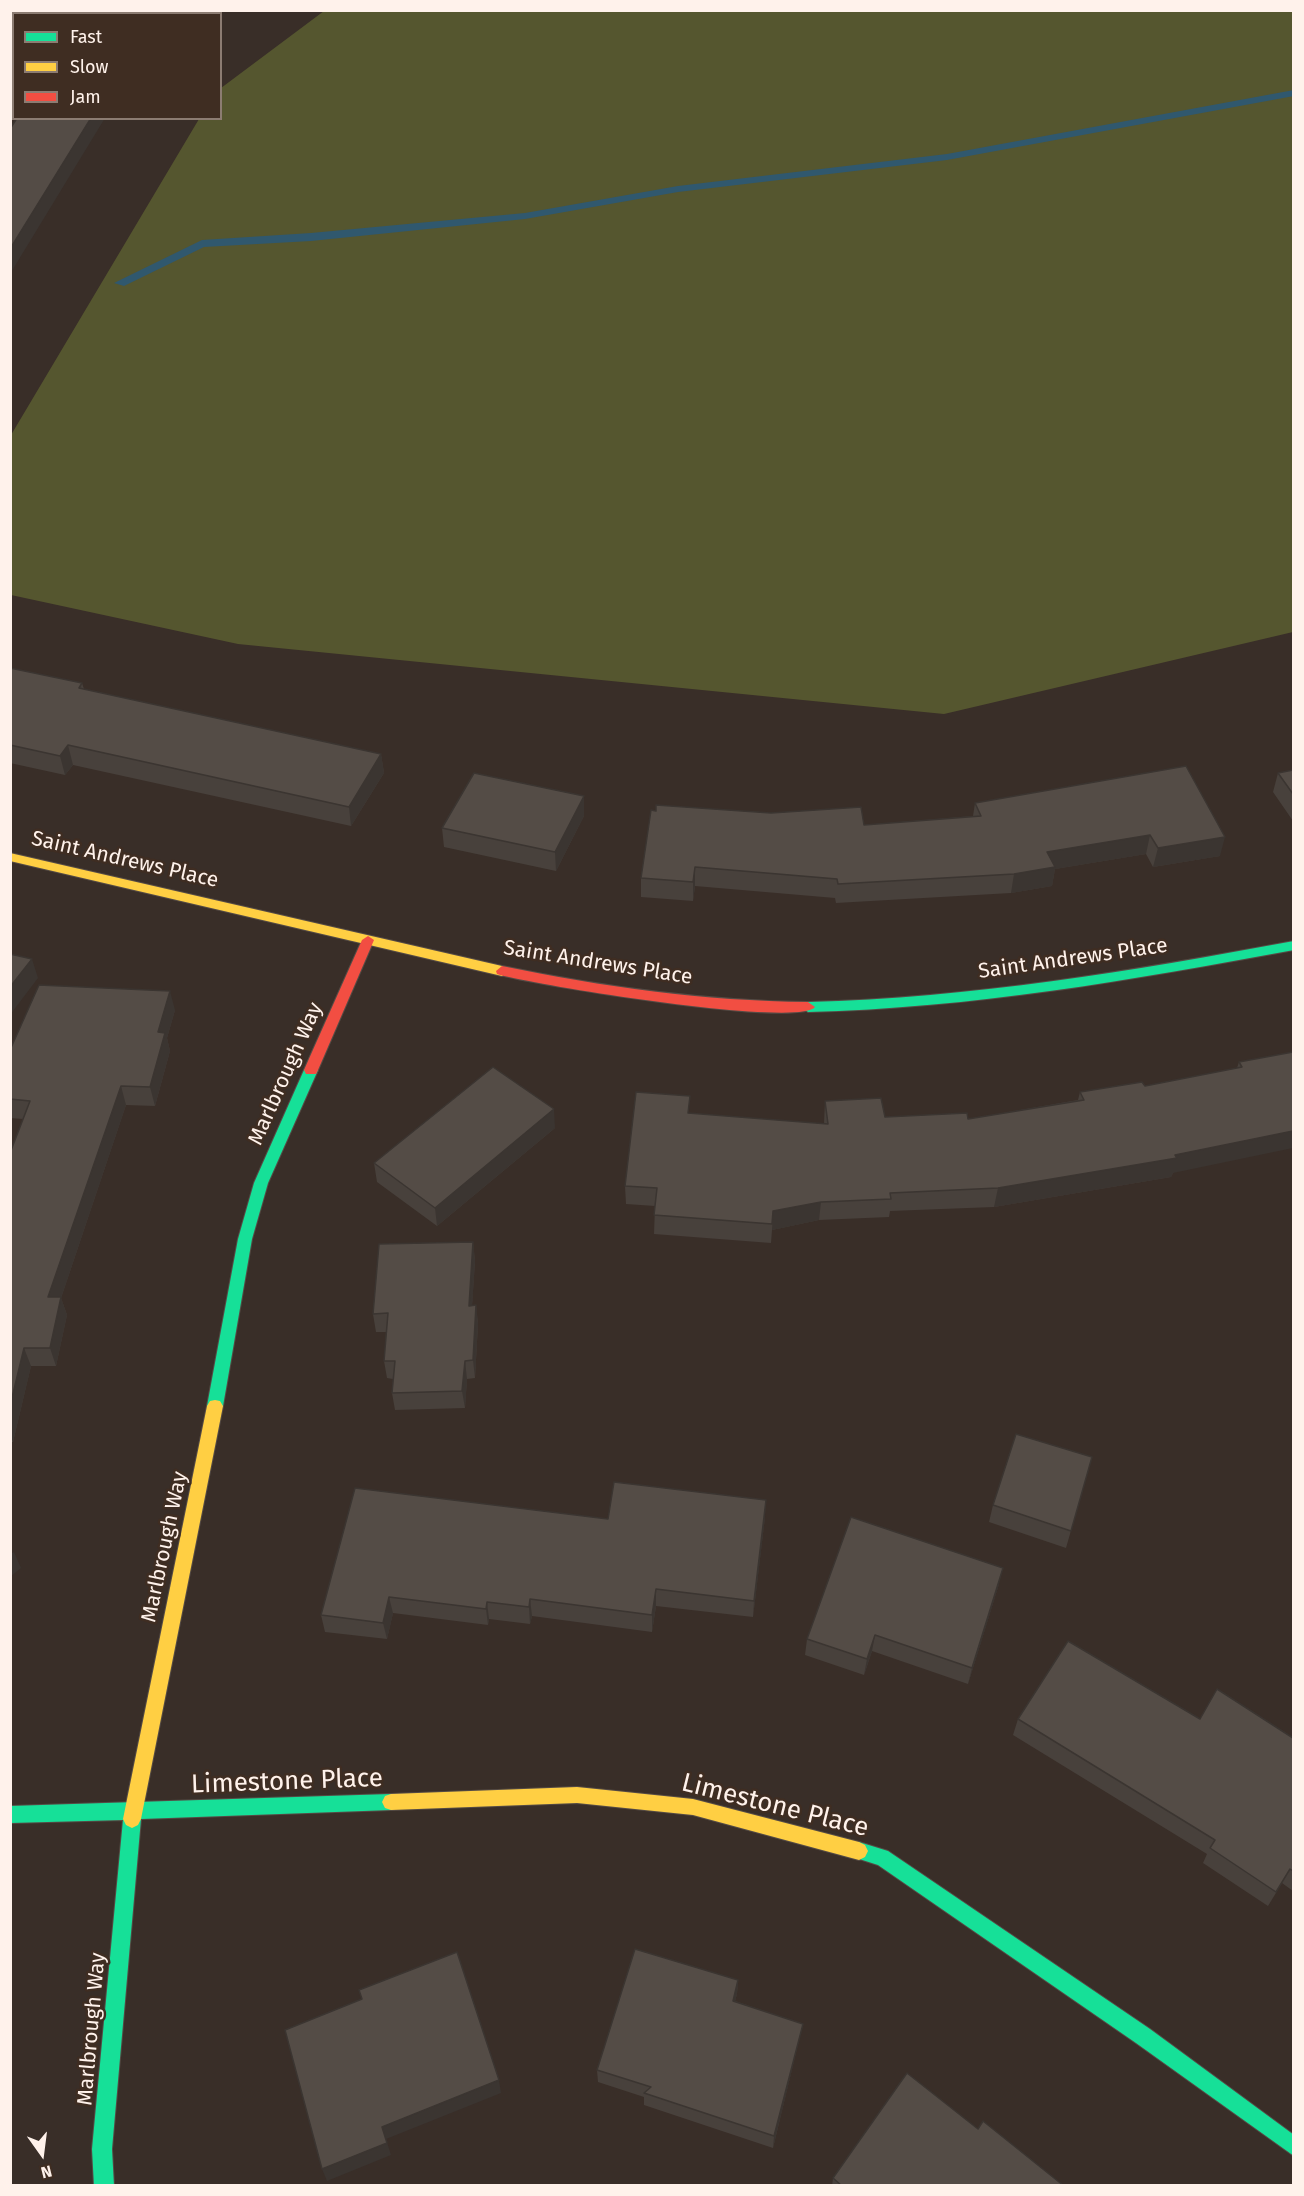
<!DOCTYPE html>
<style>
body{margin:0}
#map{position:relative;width:1304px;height:2196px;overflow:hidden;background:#392e28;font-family:"Fira Sans",sans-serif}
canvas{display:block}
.frame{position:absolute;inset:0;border:12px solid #fff2eb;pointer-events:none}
.legend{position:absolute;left:12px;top:12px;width:210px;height:108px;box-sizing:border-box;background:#3f2d22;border:2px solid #8c7c72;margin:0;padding:8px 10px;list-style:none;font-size:18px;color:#fff2eb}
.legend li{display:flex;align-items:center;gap:12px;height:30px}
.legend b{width:30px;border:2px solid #8c7c72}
.north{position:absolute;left:12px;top:2124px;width:60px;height:60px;-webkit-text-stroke:4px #3f2d22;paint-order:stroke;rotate:166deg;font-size:16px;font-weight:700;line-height:24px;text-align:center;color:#fff2eb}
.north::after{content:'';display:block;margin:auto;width:21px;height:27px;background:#fff2eb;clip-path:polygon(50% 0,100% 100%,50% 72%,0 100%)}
</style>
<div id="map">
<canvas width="1304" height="2196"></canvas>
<div class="frame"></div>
<ul class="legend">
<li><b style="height:8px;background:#16e098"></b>Fast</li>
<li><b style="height:8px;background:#ffcf43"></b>Slow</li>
<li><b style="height:8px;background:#f24e42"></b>Jam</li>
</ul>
<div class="north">N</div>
</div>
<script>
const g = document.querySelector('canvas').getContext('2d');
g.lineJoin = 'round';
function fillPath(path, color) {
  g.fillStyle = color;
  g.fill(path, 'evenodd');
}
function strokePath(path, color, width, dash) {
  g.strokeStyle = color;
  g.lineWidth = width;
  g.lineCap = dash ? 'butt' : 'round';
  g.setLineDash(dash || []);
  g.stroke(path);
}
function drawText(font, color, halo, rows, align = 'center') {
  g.font = font + ' "Fira Sans",sans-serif';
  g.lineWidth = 5;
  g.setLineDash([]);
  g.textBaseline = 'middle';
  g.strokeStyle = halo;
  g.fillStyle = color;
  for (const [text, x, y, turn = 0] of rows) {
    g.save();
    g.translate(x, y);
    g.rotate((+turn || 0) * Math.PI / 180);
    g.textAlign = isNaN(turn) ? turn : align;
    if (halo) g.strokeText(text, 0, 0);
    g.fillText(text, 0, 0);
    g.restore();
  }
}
fillPath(new Path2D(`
 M324,11h969v621l-349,82 -706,-70 -227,-49v-160l188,-316 21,-1 1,-30z`), '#55562f');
fillPath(new Path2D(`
 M1294,90v6l-347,64 -269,32 -153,27 -214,22 -107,6 -80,39 -10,-3 88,-43 109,-7 214,-20 153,-27 269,-32z`), '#30586e');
const street = new Path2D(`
 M65,10h21l-2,4h-21z
 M14,50v13l-4,1v-13z`);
const fast = new Path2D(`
 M1294,941v9c-162,30 -322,58 -486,62l-7,-5 7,-5c164,-4 324,-31 486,-61z
 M311,1065l7,5 -50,113 -16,56 -29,167 -3,5 -5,1 -5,-1 -3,-5 31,-167 16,-56 50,-113z
 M391,1794l6,2 3,6 -3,6 -6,2 -250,9 -29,330 2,37h-20l-2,-37 31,-329 -113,3v-17z
 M859,1842l29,9 262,178 144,106v21l-158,-113 -258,-178 -25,-8 -3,-6 3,-6z`);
const slow = new Path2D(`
 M10,853l492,113 6,5 -6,5 -492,-115z
 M215,1400l5,1 3,5 -82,413 -3,6 -6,3 -6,-3 -3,-6 84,-413 3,-5z
 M577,1787l116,12 166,43 6,3 3,6 -3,6 -6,3 -166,-45 -116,-12 -186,7 -6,-2 -3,-6 3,-6 6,-2z`);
const jam = new Path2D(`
 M368,936l6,4 -56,130 -2,4h-10l-2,-4 58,-130z
 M502,966c101,21 202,35 306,36l7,5c-16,21 -282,-22 -318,-33l-1,-3z`);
strokePath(street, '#554b45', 3);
strokePath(fast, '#554b45', 2);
strokePath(slow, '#554b45', 2);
strokePath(jam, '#554b45', 2);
fillPath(street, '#645d58');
fillPath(fast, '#16e098');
fillPath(slow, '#ffcf43');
fillPath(jam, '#f24e42');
fillPath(new Path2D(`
 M10,668l72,15 2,6 297,65 3,19 -33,53 -278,-61 -8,10 -55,-12z
 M1186,766l34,90 -67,11 -7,-13 -91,15 -3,17 -41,7 -175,10 -1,-5 -140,-12 -2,15 -52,-4v-19l15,-67 208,14 109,-9 2,-13z
 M1293,770v51l-20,-29 5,-19z
 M584,796v20l-28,55 -112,-24 -2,-19z
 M175,1010l-8,28 3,13 -15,55 -29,-1 -65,193 6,17 -11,51h-25l-18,76h-3v-289l13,-34 -13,-1v-68z
 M1293,1052l-120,121 -2,4 -177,30 -104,4 -1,6 -70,3 -47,10 -1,13 -117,-9 1,-28 -29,-2 -1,-18 65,-73 134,11 1,-23 60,16 83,2 110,-19 2,-8 65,-6 92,-18 2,-6z
 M555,1128l-118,98 -60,-44 -3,-19z
 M473,1242l2,19 -3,45 4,-1 2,19 -3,54 -8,1 -2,29 -70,2 -3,-17 1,-14 -6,-1 -3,-17 2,-29h-10l-3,-18z
 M1092,1457l-26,91 -77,-26 4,-17z
 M765,1517l-12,100 -97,-11 -4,26 -120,-16 -2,8 -41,-5 -1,6 -95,-12 -6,26 -62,-7 -4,-17 287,-96z
 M999,1584l-31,100 -96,-33 -8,24 -59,-20 2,-16z
 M1018,1719h182l93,19v153l-11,-8 -14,23 -65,-43 4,-9 -194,-119z
 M738,1980l-1,14 -2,7 68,23 -3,12 -27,112 -129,-43v-8l-46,-15 -1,-12z
 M978,2129l86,57h-232l1,-8z`), '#48413c');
fillPath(new Path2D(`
 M199,10h20l-3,4h-20z
 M91,118h14l-95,156v-25z
 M68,745l5,20 -8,10 -5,-19z
 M381,754l3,19 -33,53 -2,-19z
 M584,796v20l-28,55 -1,-19z
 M1150,835l-4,19 -91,15 -3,17 -41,7 3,-19 33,-22z
 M1225,837l-5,19 -67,11 5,-19z
 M695,867v19l-2,15v-19z
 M32,959l6,19 -28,37v-28z
 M170,991l5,19 -8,28 3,13 -15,55 -5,-19 8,-55z
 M121,1086l5,19 -65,193 6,17 -11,51 -6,-18 -2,-51z
 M554,1109l1,19 -118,98 -2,-18z
 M1293,1131v17l-120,25 -2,4 -177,30 4,-19z
 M821,1202l-2,18 -47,10 1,-19z
 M473,1242l2,19 -4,63 -2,-18z
 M476,1305l2,19 -3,54 -2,-18z
 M24,1348l7,18 -18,76 -3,-7v-29z
 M465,1361l2,18 -2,29 -3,-17z
 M766,1500l-1,17 -12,100 1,-16z
 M14,1552l7,16 -11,9v-23z
 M1003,1568l-4,16 -31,100 4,-16z
 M656,1589v17l-4,26v-17z
 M389,1597l4,16 -6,26 -4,-16z
 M530,1599l2,17 -2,8 -1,-17z
 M487,1602l2,17 -1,6 -2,-16z
 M875,1635l-3,16 -8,24 3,-16z
 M738,1980l-1,14 -5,20 1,-13z
 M803,2024l-3,12 -27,112 1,-12z
 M499,2080l2,13 -115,46 5,16 -64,26 -5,-12 60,-42z`), '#3b3531');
const building = new Path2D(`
 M134,10h65l-3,4h-66z
 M17,118h74l-81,131v-120z
 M10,668l72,15 -3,5 302,66 -32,53 -281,-62 -8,11 -50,-11z
 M1186,766l39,71 -67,11 -8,-13 -103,17 8,15 -41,7 -176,10 -1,-5 -142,-12 -2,15 -52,-4 10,-68 5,1v-6l115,8 90,-6 3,18 117,-9 -6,-13z
 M1293,770v24l-15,-21z
 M474,773l110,23 -29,56 -113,-24z
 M10,954l22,5 -22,28z
 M39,985l131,6 -12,41 7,1 -15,54 -29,-1 -73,211h13l-11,51h-26l-14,58v-253l20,-52 -20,-2v-49z
 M1293,1052v79l-118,24 2,3 -179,30 -108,5 1,6 -70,3 -48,9 -1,13 -118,-9 3,-27 -32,-2 11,-94 54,4 -2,17 140,11 -3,-23 56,-3 4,19 82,-4 1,6 116,-19 -4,-8 62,-10 3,4 97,-19 -3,-5z
 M493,1067l61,42 -119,99 -61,-45z
 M473,1242l-4,64 7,-1 -3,55 -8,1 -3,30 -70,2 3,-32h-11l4,-48 -15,1 6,-70z
 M1016,1434l76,23 -21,74 -78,-26z
 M614,1482l152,18 -12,101 -98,-12 -4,26 -122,-16 -1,8 -42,-5 -1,7 -97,-12 -6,26 -62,-8 34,-127 253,31z
 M851,1517l152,51 -31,100 -97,-33 -8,24 -60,-20z
 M1068,1641l132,78 17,-30 76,49v133l-3,-2 -14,23 -66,-44 5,-8 -197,-121z
 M635,1949l103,31 -5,21 70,23 -29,112 -130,-43 7,-6 -54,-17z
 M457,1952l42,128 -117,47 5,16 -65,26 -37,-139 77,-31 -3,-9z
 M907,2073l71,56 5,-8 81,65h-222l-9,-8z`);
fillPath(building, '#544c46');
strokePath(building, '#3b3531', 1.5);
drawText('21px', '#fff2eb', '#3f2d22', [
 ["Saint Andrews Place",125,860,13],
 ["Saint Andrews Place",1073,959,-8],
 ["Saint Andrews Place",598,963,9],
 ["Marlbrough Way",286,1074,-66],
 ["Marlbrough Way",165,1547,-78],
 ["Marlbrough Way",92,2029,-85]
]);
drawText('26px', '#fff2eb', '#3f2d22', [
 ["Limestone Place",287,1782,-2],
 ["Limestone Place",775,1806,14]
]);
</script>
